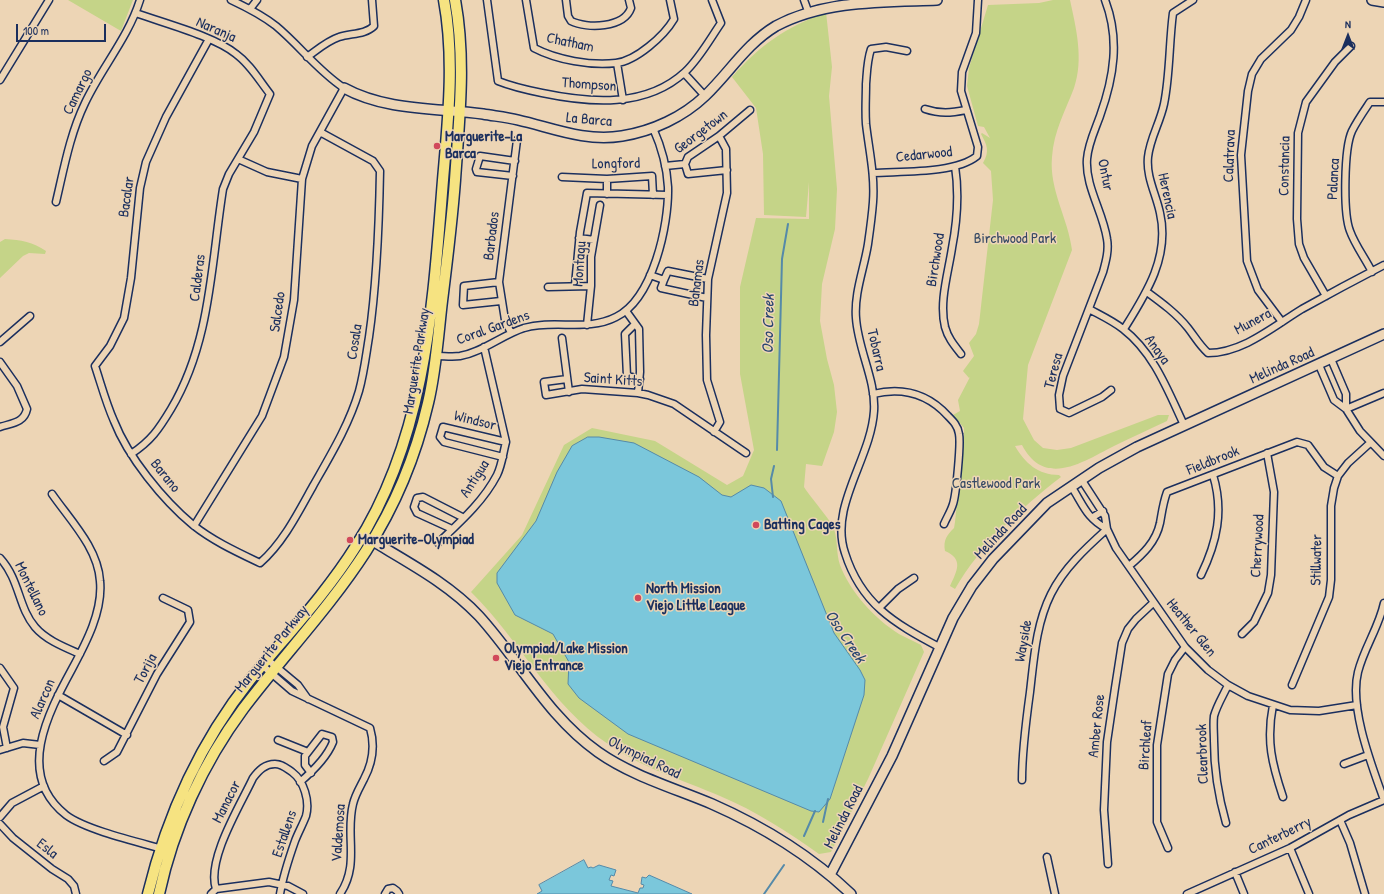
<!DOCTYPE html>
<style>
body{margin:0}
#map{position:relative;width:1384px;height:894px;overflow:hidden;background:#edd5b5;font-family:"Patrick Hand",sans-serif}
canvas{display:block}
.north{position:absolute;left:1328px;top:16px;width:40px;height:40px;-webkit-text-stroke:3px #edd5b5;paint-order:stroke;rotate:0deg;font-size:11px;font-weight:700;line-height:16px;text-align:center;color:#1b2f5e}
.north::after{content:'';display:block;margin:auto;width:14px;height:18px;background:#1b2f5e;clip-path:polygon(50% 0,100% 100%,50% 72%,0 100%)}
.scale{position:absolute;left:16px;top:24px;width:90px;height:18px;box-sizing:border-box;border:2px solid #1b2f5e;border-top:0;padding-left:5px;font-size:12px;line-height:14px;white-space:nowrap;color:#1b2f5e;-webkit-text-stroke:3px #edd5b5;paint-order:stroke}
</style>
<div id="map">
<canvas width="1384" height="894"></canvas>
<div class="north">N</div>
<div class="scale">100 m</div>
</div>
<script>
const g = document.querySelector('canvas').getContext('2d');
g.lineJoin = 'round';
function fillPath(path, color) {
  g.fillStyle = color;
  g.fill(path, 'evenodd');
}
function strokePath(path, color, width, dash) {
  g.strokeStyle = color;
  g.lineWidth = width;
  g.lineCap = dash ? 'butt' : 'round';
  g.setLineDash(dash || []);
  g.stroke(path);
}
function drawText(font, color, halo, rows, align = 'center') {
  g.font = font + ' "Patrick Hand",sans-serif';
  g.lineWidth = 3;
  g.setLineDash([]);
  g.textBaseline = 'middle';
  g.strokeStyle = halo;
  g.fillStyle = color;
  for (const [text, x, y, turn = 0] of rows) {
    g.save();
    g.translate(x, y);
    g.rotate((+turn || 0) * Math.PI / 180);
    g.textAlign = isNaN(turn) ? turn : align;
    if (halo) g.strokeText(text, 0, 0);
    g.fillText(text, 0, 0);
    g.restore();
  }
}
fillPath(new Path2D(`
 M68,0h65l-12,31z
 M1053,0h17c6,28 14,59 4,88 -9,24 -20,42 -22,69 -3,33 16,61 20,93l-44,115 -5,54 11,21 9,8 14,2 14,-2 87,-33h11l-2,6c-17,8 -35,16 -53,25 -30,15 -69,43 -92,-1l-7,1c10,17 23,29 44,29l2,2c-40,31 -80,67 -106,112l-5,-3c7,-15 14,-27 -5,-35 -2,-11 2,-16 9,-23l1,-6 9,-88v-6l-11,-13 7,-4 -2,-11 12,-23 -1,1 -6,-7 11,-15 -5,-13 7,-9 3,-10 14,-124 -2,-29 -8,-8c7,-12 4,-18 -2,-29l1,-1 8,5 -6,-11 -6,-1 -11,-40 2,-18 19,-63 51,-2z
 M826,12l6,55 -3,29 8,93 -2,40 -13,55 -2,37 7,38 7,26 3,27 -3,20 -12,34 -16,-2 -2,23c6,10 27,33 30,42 4,12 2,24 6,36 10,27 35,54 59,69 7,4 15,7 22,11l3,7 -56,127 -37,73 -12,2c-31,-22 -63,-43 -99,-58 -37,-16 -78,-28 -112,-52 -58,-39 -88,-104 -137,-152l51,-57 42,-90 28,-17 63,13 72,44 16,-9 11,-26 -14,-76v-87l16,-69 53,1v-37l-3,35 -42,-2 -1,-61 -7,-46 -24,-31c30,-34 52,-48 94,-65z
 M5,239c16,1 28,3 41,12l-1,3 -16,-1 -6,3 -23,22v-36z`), '#c5d488');
const water = new Path2D(`
 M588,437h11l35,6 65,34 23,18 9,2 20,-12 13,3 17,13 53,132 26,37 5,10 -1,15 -34,104 -11,13 -8,-1 -183,-77 -49,-36 -11,-14 1,-22 -16,-28 -38,-19 -18,-32v-10l39,-52 21,-49 15,-26z
 M584,860l4,8 3,-1 2,1 6,-3 17,5 -2,6 -3,-1 -2,5 4,1 -2,5 27,7 2,-5h3l1,-3 -3,-1 1,-7 4,1 3,-3 43,19h-155l5,-3 -3,-6z`);
fillPath(water, '#7bc7db');
strokePath(water, '#558aa9', 1);
strokePath(new Path2D(`
 M777,450l5,-191 6,-35
 M773,497l-2,-18 3,-13
 M823,822l5,-23
 M804,836l11,-25
 M764,894l20,-29`), '#558aa9', 2);
const street = new Path2D(`
 M487,0l11,81c15,6 29,9 44,12 48,10 104,15 143,-21 14,-13 25,-33 36,-49l-9,-23
 M526,0l8,48c23,12 57,18 82,15 20,-2 48,-27 58,-44l-4,-19
 M566,0l2,16 3,5c16,8 53,7 60,-13l-2,-8
 M804,0l4,11
 M1105,0c15,39 9,77 -5,116 -5,14 -12,28 -13,43 -2,27 16,53 20,80 2,11 -1,22 -4,33l-40,104 -4,19 1,14 9,4 33,-16 9,-7
 M250,9l7,-9
 M209,39l-43,78 -20,45 -6,26 -9,90 -7,40 -14,28 -15,20c6,18 11,37 19,55 14,36 49,79 79,104 20,16 44,27 67,38 23,-20 38,-50 53,-77 17,-30 36,-61 46,-95 5,-18 7,-36 10,-54 8,-55 10,-110 11,-166l-7,-10 -53,-29
 M907,51l-21,-4 -15,2c-4,12 -4,23 -5,35 0,13 -1,26 0,40 3,26 9,51 7,78 -1,14 -3,28 -5,42 -4,25 -14,49 -12,74 2,32 20,62 18,93 -3,48 -45,95 -29,142 16,51 49,70 94,94
 M307,57c10,-7 20,-16 32,-20 11,-4 26,-2 35,-11l-2,-26
 M617,63l6,37
 M684,73l21,23
 M0,80l49,-80
 M925,109c15,5 26,4 41,1
 M238,159l29,13 35,7
 M685,164l3,10 39,-4
 M665,166l20,-2 3,-7 31,-21 31,-26
 M955,166c4,26 2,56 -3,82 -4,26 -13,54 -7,79 3,11 9,18 16,27
 M873,173c28,-2 82,1 104,-17l1,-9 -17,-56 1,-19 14,-39 2,-33
 M513,176l-36,-4 -1,-3 4,-13 35,5
 M562,177l45,2 45,-3 1,19
 M607,179v15
 M56,202c8,-34 14,-68 29,-99 17,-36 43,-65 55,-103
 M579,238l15,2
 M1372,272c-7,-14 -17,-27 -22,-41 -7,-18 -6,-83 2,-100 5,-10 12,-20 18,-29h14
 M650,275l14,5 -3,8 46,10
 M664,280l4,-9 40,8
 M499,282l-35,4 -1,19 38,-4
 M575,285l5,-53 7,-39 81,2
 M548,287l43,-1
 M1147,292c15,11 30,22 41,36 7,9 12,18 20,25 35,0 66,-27 94,-44 27,-15 55,-30 82,-44
 M1326,296l-22,-38 -5,-14 -2,-25 1,-86 8,-31 29,-40 16,-16
 M1089,309c11,6 24,12 34,20 31,24 45,62 61,96
 M626,311l13,18 1,43 -2,21
 M1282,322l-24,-32 -11,-29 -6,-106 7,-64 4,-17 9,-15 30,-29 8,-13 7,-17
 M635,324l-10,10 2,42 13,3
 M587,325l4,-39v-29l9,-52
 M1124,329c22,-35 46,-72 36,-116 -4,-19 -14,-36 -12,-56 2,-19 12,-34 16,-53 6,-29 5,-61 9,-91l20,-13
 M511,333l-6,-13 -6,-38 18,-142
 M562,338l7,54
 M0,342l30,-26
 M436,356c8,0 17,1 24,0 23,-4 42,-21 64,-28 31,-9 63,4 92,-11 37,-18 53,-92 52,-130 -1,-20 -7,-41 -15,-59
 M1331,359l15,35v15
 M0,362l17,24 10,23c-3,14 -15,14 -27,18
 M1319,365l15,35 12,9 14,22 24,25
 M567,379l-23,3 2,13 36,-6 56,4 10,2 26,9 72,49
 M873,394c29,-7 55,0 75,22 5,5 10,10 11,18 2,10 -3,61 -6,70 -2,7 -6,13 -9,20
 M1346,409l38,-16
 M714,432l6,-10 -13,-42 -1,-45 2,-56 19,-86 -1,-44 -7,-13
 M131,454c20,-13 28,-25 40,-45 40,-67 40,-145 52,-220l6,-15 25,-42 16,-38c-11,-14 -20,-30 -34,-40 -22,-18 -73,-31 -100,-41
 M503,457l-59,-15 -4,-5 3,-10 63,15
 M1081,479l24,37 2,13 9,19 69,99 23,23 20,15 20,11 42,14 29,1 38,-6
 M1071,486c12,18 15,32 36,43
 M52,494c18,26 46,54 48,87 3,30 -14,62 -28,88 -24,44 -57,106 -6,146 20,15 72,27 97,34
 M1093,517l10,-6
 M194,526l68,-110 22,-59 10,-57 8,-121 10,-33 32,-58c-26,-17 -44,-42 -68,-62 -14,-11 -30,-19 -45,-26
 M452,529l-35,-16 -3,-6 3,-9 6,-1 41,21
 M438,543c21,-20 45,-41 59,-68 5,-10 6,-22 9,-33l-22,-95
 M0,558c20,22 18,49 35,69 11,13 29,20 45,27
 M1129,566c14,-12 27,-24 31,-43 2,-11 3,-20 7,-31l130,-50 11,3 16,22 14,9
 M1201,575c16,-33 23,-64 12,-100
 M1384,603c-5,24 -20,45 -26,69 -9,36 14,94 26,128
 M879,608l19,-19 16,-11
 M1242,634l12,-12 14,-29 3,-18 3,-83 -7,-39
 M268,660l30,25 10,14
 M263,666l29,25 78,37c5,17 3,34 -6,51 -4,8 -9,16 -11,25 -8,32 7,60 -13,90
 M0,668l14,20 -11,39 4,21
 M1292,685l37,-88 2,-17v-74l3,-18 4,-12 10,-13 22,-20
 M58,695l69,40
 M1273,705c-7,36 -1,59 10,92
 M278,740l30,12
 M0,750l23,-7 17,2
 M104,761l13,-9 40,-78 33,-52 -2,-12 -25,-12
 M1344,764l24,-9
 M1022,780c0,-30 4,-59 8,-88 4,-34 6,-68 21,-98 13,-26 35,-46 56,-65
 M300,782c13,-11 27,-25 33,-40l-1,-5 -10,-3 -17,22v9l6,8
 M0,817l12,-14 32,-17
 M1340,820l10,23 15,51
 M1226,823c-8,-28 -12,-53 -12,-82 0,-8 -1,-17 0,-25 3,-11 9,-20 14,-31
 M0,824l13,14 39,31 16,10 6,7 2,8
 M1168,848l-11,-26v-77l11,-71 7,-14 10,-13
 M1290,848l19,46
 M1047,857l8,37
 M1108,864l-4,-54 3,-68 8,-54 7,-45 6,-14 8,-10 17,-16
 M1235,872l9,22
 M216,889l53,-7 19,4 15,8
 M211,894l5,-5c-10,-29 25,-85 37,-111 6,-8 12,-14 22,-14 7,0 11,4 17,8 12,9 18,29 14,44 -3,8 -8,17 -11,25 -6,17 -12,35 -15,53
 M385,894l3,-5 5,-1 4,3 2,3
 M1187,894l103,-46 59,-33 35,-15`);
const secondary = new Path2D(`
 M1372,0l12,2
 M344,88c42,23 92,20 139,26 11,2 23,3 35,6 35,8 67,22 104,16 31,-5 61,-19 83,-40 25,-24 41,-52 71,-70 49,-26 107,-24 161,-26
 M366,537c39,24 81,45 113,79 41,45 68,100 119,136 34,24 76,36 114,52 50,22 99,52 139,90
 M830,875l62,-119 61,-138 19,-32 21,-27 54,-56 52,-35 38,-21 247,-113`);
const primary = new Path2D(`
 M148,894c19,-78 52,-151 102,-214 36,-44 76,-86 106,-134 70,-109 77,-241 87,-366 5,-59 12,-121 1,-180
 M159,894c14,-66 44,-131 84,-185 40,-53 87,-102 123,-158 29,-45 50,-96 62,-148 8,-33 10,-68 14,-102 5,-40 10,-80 13,-121 4,-60 11,-120 0,-180`);
strokePath(street, '#1b2f5e', 9);
strokePath(secondary, '#1b2f5e', 12);
strokePath(primary, '#1b2f5e', 13);
strokePath(street, '#edd5b5', 6);
strokePath(secondary, '#edd5b5', 9);
strokePath(primary, '#f6e381', 10);
for (const [x, y, r, color] of [
 [437,146,4,"#d1495b"],
 [756,525,4,"#d1495b"],
 [350,540,4,"#d1495b"],
 [638,598,4,"#d1495b"],
 [496,658,4,"#d1495b"]
]) {
  const dot = new Path2D();
  dot.arc(x, y, r, 0, 2 * Math.PI);
  g.fillStyle = color;
  g.fill(dot);
  strokePath(dot, '#edd5b5', 1.5);
}
drawText('15px', '#1b2f5e', '#edd5b5', [
 ["Naranja",216,30,24],
 ["Chatham",570,43,12],
 ["Thompson",589,85,4],
 ["Camargo",78,92,-64],
 ["La Barca",589,120,5],
 ["Georgetown",701,132,-37],
 ["Cedarwood",924,155,-6],
 ["Calatrava",1230,156,-88],
 ["Longford",616,164,-1],
 ["Constancia",1285,166,-89],
 ["Ontur",1105,175,79],
 ["Palanca",1334,179,-87],
 ["Herencia",1167,196,78],
 ["Bacalar",127,197,-82],
 ["Barbados",492,236,-83],
 ["Birchwood",936,260,-81],
 ["Montagu",580,264,-86],
 ["Calderas",198,278,-83],
 ["Bahamas",697,283,-83],
 ["Salcedo",278,312,-82],
 ["Munera",1253,322,-28],
 ["Coral Gardens",493,328,-20],
 ["Cosala",355,342,-81],
 ["Tobarra",876,350,77],
 ["Anaya",1157,350,54],
 ["Marguerite Parkway",417,361,-81],
 ["Melinda Road",1282,366,-24],
 ["Teresa",1054,371,-75],
 ["Saint Kitts",613,380,4],
 ["Windsor",475,421,14],
 ["Fieldbrook",1213,461,-22],
 ["Barano",165,476,51],
 ["Antigua",475,479,-57],
 ["Melinda Road",1001,532,-47],
 ["Cherrywood",1258,546,-87],
 ["Stillwater",1317,560,-89],
 ["Montellano",31,589,64],
 ["Heather Glen",1191,628,51],
 ["Wayside",1024,641,-80],
 ["Marguerite Parkway",272,649,-51],
 ["Torija",146,669,-62],
 ["Alarcon",43,699,-66],
 ["Amber Rose",1097,726,-84],
 ["Birchleaf",1146,745,-86],
 ["Clearbrook",1203,754,-92],
 ["Olympiad Road",644,758,26],
 ["Manacor",227,802,-63],
 ["Melinda Road",844,817,-63],
 ["Valdemosa",339,833,-86],
 ["Estallens",285,834,-71],
 ["Canterberry",1280,836,-26],
 ["Esla",47,849,38]
]);
drawText('bold 15px', '#1b2f5e', '#edd5b5', [
 ["Marguerite-La",445,137],
 ["Barca",445,154],
 ["Batting Cages",764,525],
 ["Marguerite-Olympiad",358,540],
 ["North Mission",646,589],
 ["Viejo Little League",646,606],
 ["Olympiad/Lake Mission",504,649],
 ["Viejo Entrance",504,666]
], 'left');
drawText('15px', '#344864', '#edd5b5', [
 ["Birchwood Park",1015,239],
 ["Castlewood Park",996,484]
]);
drawText('italic 16px', '#294671', '#edd5b5', [
 ["Oso Creek",769,324,-89],
 ["Oso Creek",845,637,56]
]);
</script>
